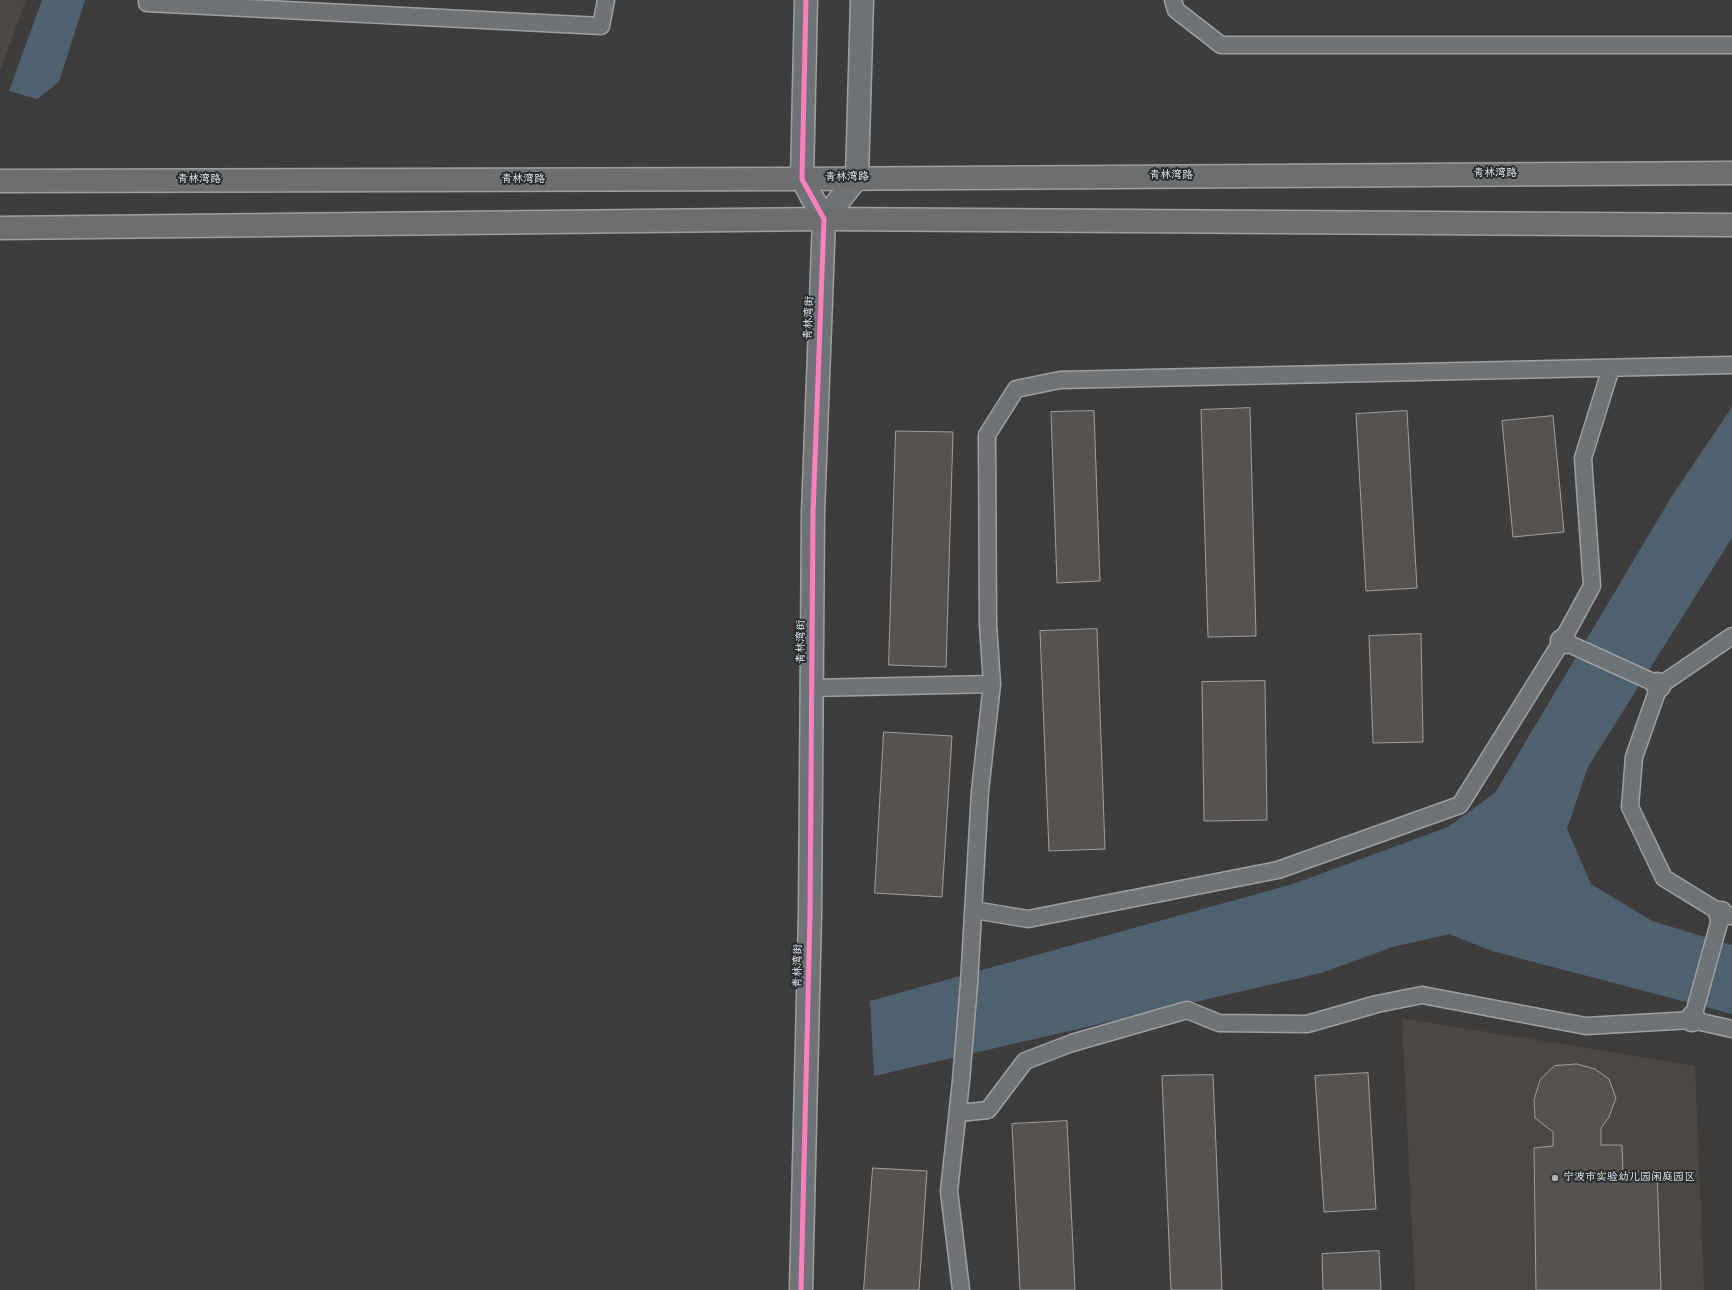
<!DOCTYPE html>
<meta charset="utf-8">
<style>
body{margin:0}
canvas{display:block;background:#3e3d3c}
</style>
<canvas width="1732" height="1290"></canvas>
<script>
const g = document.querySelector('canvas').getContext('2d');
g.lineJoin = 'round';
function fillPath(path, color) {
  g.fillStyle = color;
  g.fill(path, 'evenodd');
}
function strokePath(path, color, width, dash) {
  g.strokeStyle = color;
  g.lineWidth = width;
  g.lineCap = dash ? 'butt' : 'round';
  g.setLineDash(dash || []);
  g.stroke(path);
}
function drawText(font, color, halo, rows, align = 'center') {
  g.font = font + ' Kalam,"LXGW WenKai TC",sans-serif';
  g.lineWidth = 4;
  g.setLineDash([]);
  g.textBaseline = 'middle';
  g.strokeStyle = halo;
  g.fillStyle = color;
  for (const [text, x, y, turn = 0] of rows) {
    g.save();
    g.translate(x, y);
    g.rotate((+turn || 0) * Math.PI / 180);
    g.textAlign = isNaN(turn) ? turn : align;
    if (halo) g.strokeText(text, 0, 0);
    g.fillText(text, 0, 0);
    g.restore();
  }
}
fillPath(new Path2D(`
 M0,0h26l-26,70z
 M1402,1018l293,48 9,224h-289z`), '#4c4743');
fillPath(new Path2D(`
 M42,0h43l-26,82 -22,17 -28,-8z
 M1732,407v131l-144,229 -21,62 24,55 61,37 80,24v69l-240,-63 -43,-17 -56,13 -72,26 -447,103 -4,-75 423,-117 155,-57 47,-34 177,-297z`), '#4d626e');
const building = new Path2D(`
 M1250,408l6,228 -48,1 -7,-227z
 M1094,411l6,170 -43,2 -6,-171z
 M1407,411l10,177 -51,3 -10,-177z
 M1553,416l11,116 -51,5 -11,-116z
 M896,431l57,1 -7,235 -57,-2z
 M1097,629l8,220 -56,2 -9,-220z
 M1421,634l2,108 -50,1 -4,-107z
 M1265,681l2,139 -63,1 -2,-139z
 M884,732l68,4 -10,161 -67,-4z
 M1577,1064l18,5 14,10 7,19 -7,19 -8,11v17h21l1,28 34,-3 4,120h-125l-2,-142 19,-2v-14l-18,-14 -1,-18 6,-20 14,-14z
 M1368,1073l8,136 -52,3 -9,-136z
 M1213,1075l9,215h-51l-9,-214z
 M1067,1121l8,169h-55l-8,-166z
 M873,1168l54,3 -8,119h-55z
 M1379,1251l2,39h-58l-1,-36z`);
fillPath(building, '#565250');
strokePath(building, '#9e9fa1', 1);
const lane = new Path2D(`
 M147,0v3l454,23 5,-26
 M1173,0l3,10 45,35h511
 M1732,636l-73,50 -25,71 -4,50 34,71 57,35 11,3
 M1565,642l92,42
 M992,684l-4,-59 -1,-190 29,-46 44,-9 672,-15
 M812,688l180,-4 -12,107 -11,193 -8,97 -12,110 12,99
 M974,910l54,9 250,-49 182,-65 102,-164 30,-55 -9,-128 28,-90
 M1693,1017l28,-101
 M958,1113l30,-3 37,-49 47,-18 115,-33 32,13 88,1 70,-20 45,-9 164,31 106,-6 40,9`);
const street = new Path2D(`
 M824,219l33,-41 5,-178
 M1562,641l3,1
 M1657,684l2,2
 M1721,916v-3
 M1692,1020l1,-3
 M801,1290l9,-376 3,-401 11,-294 -22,-40 4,-179`);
const primary = new Path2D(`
 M0,181l802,-2 930,-6
 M0,228l824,-9 908,6`);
strokePath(lane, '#9e9fa1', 19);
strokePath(street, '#9e9fa1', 25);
strokePath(primary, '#9e9fa1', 25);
strokePath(lane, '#6f7375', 16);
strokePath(street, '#6f7375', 22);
strokePath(primary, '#6d6e70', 22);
strokePath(new Path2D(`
 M801,1290l9,-376 3,-401 11,-294 -22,-40 4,-179`), '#ff80c0', 5);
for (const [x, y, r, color] of [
 [1555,1178,4,"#acb2b6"]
]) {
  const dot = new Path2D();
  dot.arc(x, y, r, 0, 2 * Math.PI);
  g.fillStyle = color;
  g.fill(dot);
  strokePath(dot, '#2a2d2e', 1.5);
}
drawText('11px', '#e8f1f8', '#2a2d2e', [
 ["青林湾路",1495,174],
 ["青林湾路",1171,176],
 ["青林湾路",847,178,-1],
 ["青林湾路",199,180],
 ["青林湾路",523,180],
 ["青林湾街",810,318,-88],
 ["青林湾街",802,642,-90],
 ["青林湾街",799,966,-89]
]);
drawText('11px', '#e8f1f8', '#2a2d2e', [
 ["宁波市实验幼儿园闲庭园区",1563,1178]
], 'left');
</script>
